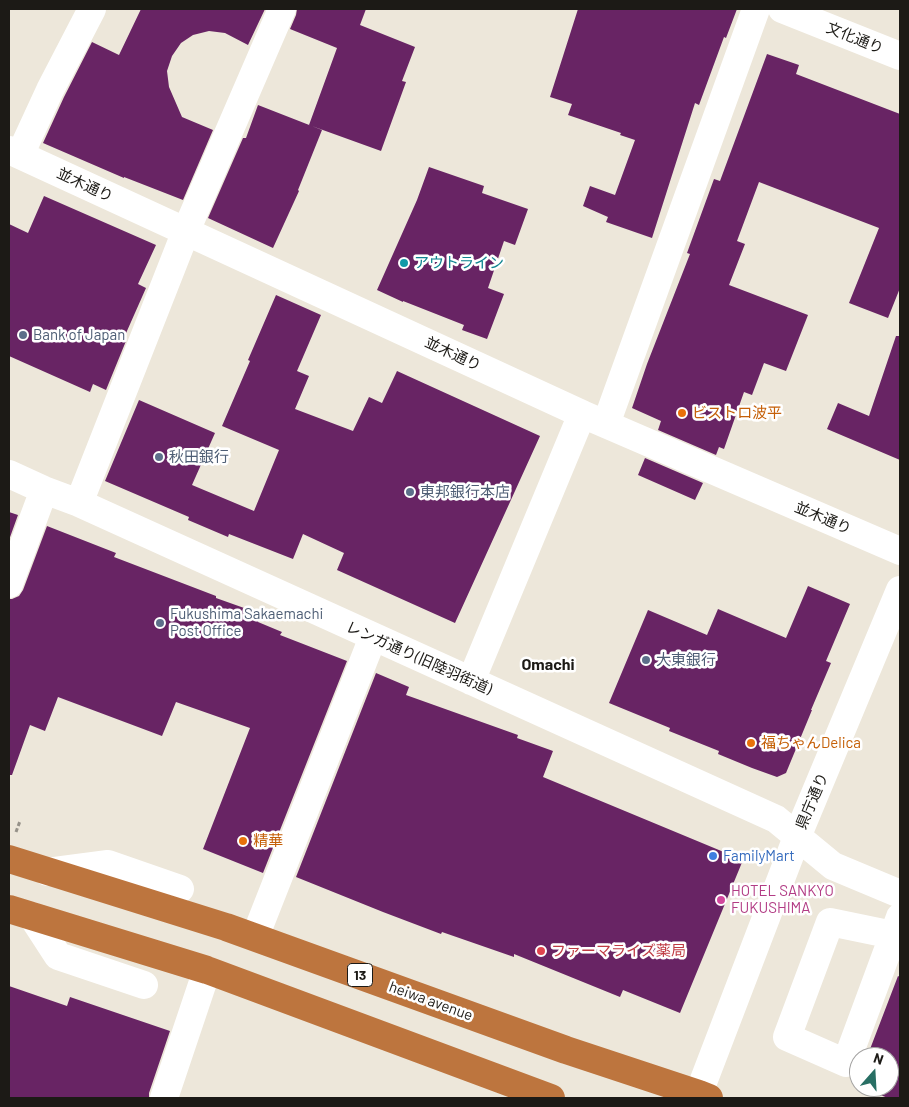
<!DOCTYPE html>
<meta charset="utf-8">
<style>
body{margin:0}
#map{position:relative;width:909px;height:1107px;overflow:hidden;background:#ede7da;font-family:Barlow,sans-serif}
canvas{display:block}
.frame{position:absolute;inset:0;border:10px solid #1c1a16;pointer-events:none}
.north{position:absolute;left:849px;top:1047px;width:50px;height:50px;box-sizing:border-box;background:#fff;border:1px solid #a4a3a2;border-radius:50%;rotate:19deg;font-size:14px;font-weight:700;line-height:20px;text-align:center;color:#1c1a16}
.north::after{content:'';display:block;margin:auto;width:18px;height:22px;background:#286f64;clip-path:polygon(50% 0,100% 100%,50% 72%,0 100%)}
</style>
<div id="map">
<canvas width="909" height="1107"></canvas>
<div class="frame"></div>
<div class="north">N</div>
</div>
<script>
const g = document.querySelector('canvas').getContext('2d');
g.lineJoin = 'round';
function fillPath(path, color) {
  g.fillStyle = color;
  g.fill(path, 'evenodd');
}
function strokePath(path, color, width, dash) {
  g.strokeStyle = color;
  g.lineWidth = width;
  g.lineCap = dash ? 'butt' : 'round';
  g.setLineDash(dash || []);
  g.stroke(path);
}
function drawText(font, color, halo, rows, align = 'center') {
  g.font = font + ' Barlow,"Noto Sans JP",sans-serif';
  g.lineWidth = 5;
  g.setLineDash([]);
  g.textBaseline = 'middle';
  g.strokeStyle = halo;
  g.fillStyle = color;
  for (const [text, x, y, turn = 0] of rows) {
    g.save();
    g.translate(x, y);
    g.rotate((+turn || 0) * Math.PI / 180);
    g.textAlign = isNaN(turn) ? turn : align;
    if (halo) g.strokeText(text, 0, 0);
    g.fillText(text, 0, 0);
    g.restore();
  }
}
fillPath(new Path2D(`
 M141,9h124l-17,36 -23,-12 -16,-2 -16,4 -12,8 -9,13 -5,15 2,16 13,30 31,13 -30,70 -59,-23v1l-81,-35 21,-46 28,-55 27,13z
 M297,9h69l-6,16 55,22 -13,34 4,1 -25,69 -72,-26 28,-77 -47,-19 6,-14z
 M578,9h159l-11,29 -2,-1 -25,68 -4,-2 -43,135 -46,-16 2,-5 -25,-11 7,-20 25,9 20,-55 -15,-5 1,-2 -53,-18 4,-11 -22,-7z
 M767,54l32,11 -3,9 104,40v174l-12,30 -39,-15 30,-75 -120,-46 -22,59 8,3 -16,41 79,30 -22,56 -22,-8 -12,32 -8,-3 -20,57 -5,-2 -3,8 -58,-25 3,-9 -29,-13 15,-44 43,-110 -3,-1 27,-74 6,2z
 M258,105l64,25 -24,60 1,1 -26,57 -65,-30 35,-80h3z
 M429,167l55,19 -2,7 46,16 -13,36 -11,-4 -16,47 16,6 -17,45 -25,-9 2,-5 -61,-24v1l-26,-12 40,-90z
 M44,196l112,49 -18,39 8,4 -23,52 3,1 -20,49 -13,-6 -3,8 -81,-36v-132l19,9z
 M276,295l45,20 -24,56 12,5 -14,33 58,22 16,-34 13,6 15,-32 143,65 -85,187 -118,-53 7,-17 -41,-19 -10,25 -64,-25 -1,3 -40,-17 1,-3 -84,-36 34,-81 76,33 -23,52 62,26 25,-61 -57,-24 28,-65 -2,-1z
 M896,336h4v124l-73,-31 11,-26 31,13z
 M645,458l58,25 -8,17 -57,-25z
 M9,512l9,3 -9,25z
 M47,526l69,27 -2,4 102,39v2l45,16 -3,8 24,10 -2,3 67,26 -84,212 -60,-24 47,-121 -74,-26 -14,34 -104,-39 -13,34 -15,-6 -18,50h-3v-176h3l7,-3 4,-6z
 M808,586l42,18 -24,57 5,2 -20,47h1l-26,63 -9,4 -25,-9 -34,-14 1,-3 -50,-20 1,-3 -61,-25 39,-93 59,25 11,-26 68,29z
 M376,673l33,14 -3,8 112,40 -1,3 36,13 -10,26 200,83 -63,153 -57,-23 -3,7 -106,-43v3l-72,-25 -1,2 -58,-22 -87,-35z
 M898,976l2,1v121h-12l-28,-11h29v-30h-22z
 M9,986l58,20 3,-9 100,34 -21,62v5h-140z`), '#682464');
strokePath(new Path2D(`
 M16,832l4,-11`), '#969289', 3, [4, 2.5]);
strokePath(new Path2D(`
 M782,9l118,47
 M9,150l573,264 318,137
 M20,155l30,-65 42,-81
 M606,424l150,-415
 M9,474l35,16 35,13 697,316 57,47 67,28
 M79,503l107,-272 96,-222
 M9,584l35,-94
 M471,681l111,-267
 M47,872l61,-8 72,25
 M32,916l26,40 86,29
 M893,935l-63,-13 -43,115 59,26 54,-146
 M255,937l118,-300
 M164,1098l43,-128
 M697,1098l100,-261 103,-247`), '#fff', 28);
strokePath(new Path2D(`
 M9,859l217,68 340,123 133,44 10,4
 M9,909l198,61 344,128`), '#bd753e', 28);
for (const [x, y, r, color] of [
 [404,263,5,"#0f9aa8"],
 [23,335,5,"#5c6f8a"],
 [682,413,5,"#e8710a"],
 [159,457,5,"#5c6f8a"],
 [410,492,5,"#5c6f8a"],
 [160,623,5,"#5c6f8a"],
 [646,660,5,"#5c6f8a"],
 [751,743,5,"#e8710a"],
 [243,841,5,"#e8710a"],
 [713,856,5,"#3f7fe0"],
 [721,900,5,"#d1479c"],
 [541,951,5,"#e0444e"]
]) {
  const dot = new Path2D();
  dot.arc(x, y, r, 0, 2 * Math.PI);
  g.fillStyle = color;
  g.fill(dot);
  strokePath(dot, '#fff', 2);
}
for (const [x, y, w] of [
 [360,975,25]
]) {
  const box = new Path2D();
  box.roundRect(x - w / 2, y - 11.5, w, 23, 4);
  g.fillStyle = '#fff';
  g.fill(box);
  strokePath(box, '#1c1a16', 1);
}
drawText('bold 14px', '#1c1a16', null, [
 ["13",360,975]
]);
drawText('15px', '#1c1a16', '#fff', [
 ["文化通り",855,38,22],
 ["並木通り",85,185,25],
 ["並木通り",453,354,25],
 ["並木通り",823,518,23],
 ["レンガ通り(旧陸羽街道)",419,658,24],
 ["県庁通り",812,801,-67],
 ["heiwa avenue",431,1001,20]
]);
drawText('15px', '#0d838f', '#fff', [
 ["アウトライン",414,263]
], 'left');
drawText('15px', '#4e5e75', '#fff', [
 ["Bank of Japan",33,335],
 ["秋田銀行",169,457],
 ["東邦銀行本店",420,492],
 ["Fukushima Sakaemachi",170,614],
 ["Post Office",170,631],
 ["大東銀行",656,660]
], 'left');
drawText('15px', '#c56008', '#fff', [
 ["ビストロ波平",692,413],
 ["福ちゃんDelica",761,743],
 ["精華",253,841]
], 'left');
drawText('15px', '#366cbe', '#fff', [
 ["FamilyMart",723,856]
], 'left');
drawText('15px', '#b23c85', '#fff', [
 ["HOTEL SANKYO",731,891],
 ["FUKUSHIMA",731,908]
], 'left');
drawText('15px', '#be3a42', '#fff', [
 ["ファーマライズ薬局",551,951]
], 'left');
drawText('bold 16px', '#1c1a16', '#fff', [
 ["Omachi",548,665]
]);
</script>
